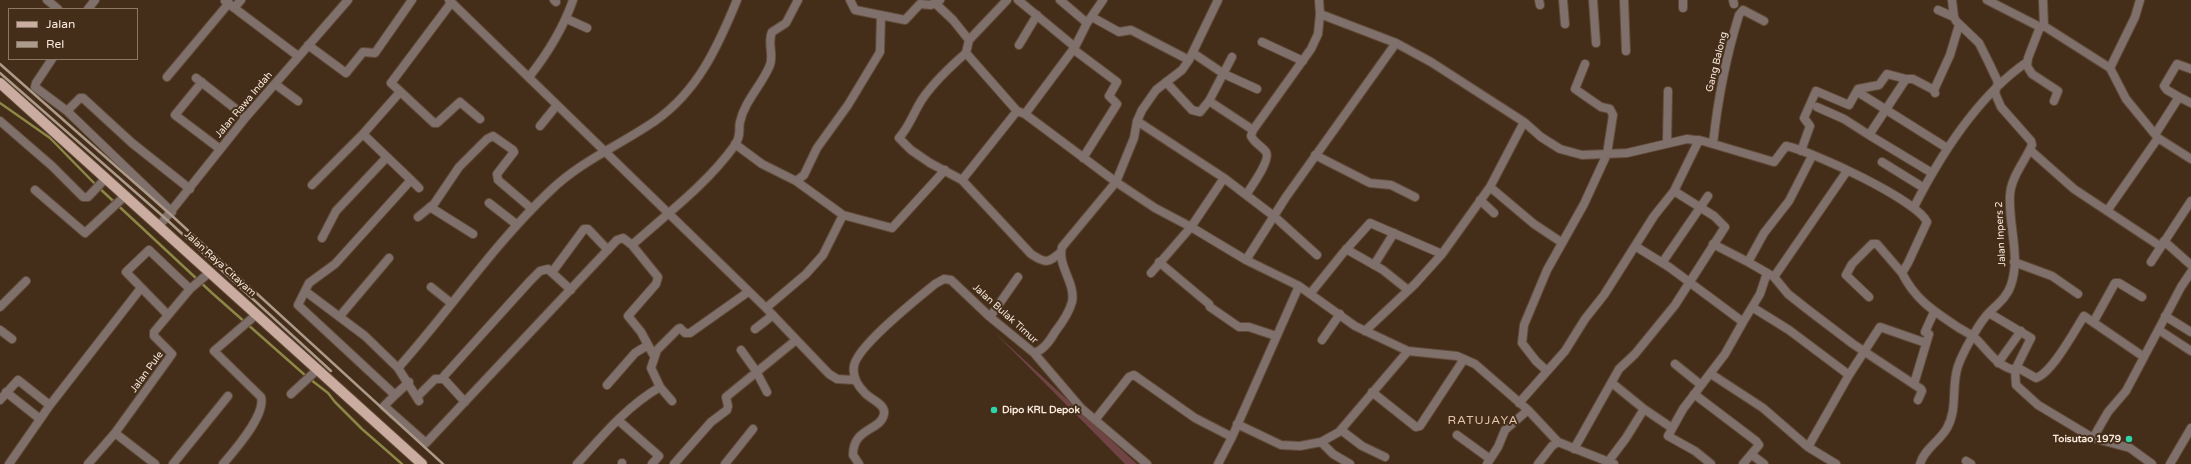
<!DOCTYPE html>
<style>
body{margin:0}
#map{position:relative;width:2191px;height:464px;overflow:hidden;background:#442d19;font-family:"Varela Round",sans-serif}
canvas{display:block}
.legend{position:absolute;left:8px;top:8px;width:130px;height:52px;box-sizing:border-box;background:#442d19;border:1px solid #8c7867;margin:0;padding:5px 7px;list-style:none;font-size:12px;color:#f8e9dc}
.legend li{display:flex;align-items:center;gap:8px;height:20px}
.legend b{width:20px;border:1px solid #8c7867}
</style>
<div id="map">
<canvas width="2191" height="464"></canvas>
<ul class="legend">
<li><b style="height:5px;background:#cbaca1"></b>Jalan</li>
<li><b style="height:5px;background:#ac9a8a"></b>Rel</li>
</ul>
</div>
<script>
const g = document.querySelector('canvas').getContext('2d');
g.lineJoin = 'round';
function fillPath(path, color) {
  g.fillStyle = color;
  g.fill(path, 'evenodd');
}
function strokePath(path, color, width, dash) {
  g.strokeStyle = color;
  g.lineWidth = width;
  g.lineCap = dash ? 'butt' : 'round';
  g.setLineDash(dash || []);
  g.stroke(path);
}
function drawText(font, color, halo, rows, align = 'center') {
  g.font = font + ' "Varela Round",sans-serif';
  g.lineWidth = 4;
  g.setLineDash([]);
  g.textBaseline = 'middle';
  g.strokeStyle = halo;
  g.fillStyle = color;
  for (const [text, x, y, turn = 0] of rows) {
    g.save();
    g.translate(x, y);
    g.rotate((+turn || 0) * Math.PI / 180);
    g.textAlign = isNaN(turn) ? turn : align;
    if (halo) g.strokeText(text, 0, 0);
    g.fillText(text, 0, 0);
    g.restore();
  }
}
fillPath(new Path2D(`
 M994,332l143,132h-12z`), '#704345');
strokePath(new Path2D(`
 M0,103l50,35 46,47 116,108 94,83 22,17 7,9 27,27 40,35`), '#8c8746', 2.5);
const minor = new Path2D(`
 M47,0l11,9
 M449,0l317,308 63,66 8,5 17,1
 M554,0l2,2
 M850,0l5,10 50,10 15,-16 11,1 9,-5
 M1007,0l-38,40 -3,13 51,58 8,3 91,68 39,26 36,19 55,33 53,26 56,40 53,25 49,5 18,8 53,46 30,32 56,22
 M1018,0l57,47
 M1060,0l27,23
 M1319,0l1,14 76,29 35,19 93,60 17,15 19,12 22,6 45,-2 60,-14 16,2 71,21 12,-16c26,5 131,54 141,76l-19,41 -6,10c13,26 30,37 54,53 6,4 13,7 19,12 12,11 22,29 40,32l1,15 22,20 55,33 37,10 22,16
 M1539,0l1,5
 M1563,0l2,24
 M1593,0l3,43
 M1624,0l2,51
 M1683,0v8
 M1733,0l1,4
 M1987,0l53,27h4
 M2043,0l1,26
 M225,1l73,55
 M451,3l-60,80 43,40h3l23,-21 20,17
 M936,4l17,16 16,20
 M234,8l7,-8
 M88,9l7,-9
 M1938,10l16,7
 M1092,17l27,15 12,-2 58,30
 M567,19l20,9
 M2044,26l66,42 16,31 32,39 33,21
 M2040,27l-12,31 -1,8 5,8 26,17 -4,10
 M1262,42l41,19
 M308,45l38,28 17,-21 12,1 37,-53
 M1019,45l18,-30
 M1073,49l44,33 -8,14 8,8 -34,54
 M966,53c-15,13 -31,28 -43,45 -9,13 -13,28 -24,40l12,12 19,13 32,17 69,74c15,10 17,9 30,-2
 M1193,53l31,21 33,15
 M52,59l-16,24 -1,4 32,24 105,101
 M2110,68l25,-51 5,-17
 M167,77l62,-74
 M529,77c19,-24 34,-48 44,-77
 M196,78l50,39
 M202,82l-27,33 45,34
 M1166,82l26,28 8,2 9,-11 23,-44
 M275,84l23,17
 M400,92l-37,42 48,46 -76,84 -26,19 -11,22 97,90 14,-13
 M1935,93l-1,-3 16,-35 9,-30
 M1861,94l86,54
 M2179,97l-12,-7 -3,-4 13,-22 14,5
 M1209,101l44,29
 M1817,107l27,12 25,16 37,-56h7l21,11
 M67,111l13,-13h3l49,45 58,46
 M1025,114l50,-67 12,-24 16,-23
 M0,121l52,45 31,31h5l18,-19
 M1137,121l87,57 51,39 42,38
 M540,126l17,-21
 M2156,133l23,-36 12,6
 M1869,135l63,38
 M1667,142l1,-51
 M735,144l27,20 34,17 47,34 49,13 53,-58
 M1713,144c5,-47 12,-84 26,-129l4,-5 21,11
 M2030,150l44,39 86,57
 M1801,151l9,-25 -6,-8 12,-27 33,14 9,-16 21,-4 8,-11 19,5
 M1315,155l55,28 21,2 24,12
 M1812,156l-23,45 -25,32 -16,29 26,15 14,17 19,15 46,35 68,45 1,2 -4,9
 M1882,162l42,26
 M411,180l8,8
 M962,180l55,-69
 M796,181l8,-6 13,-27 31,-43 32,-53 1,-37
 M312,185l51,-51
 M1490,187l44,37 27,18
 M35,190l50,43 40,-37
 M1246,195c5,-8 25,-35 20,-43 -4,-6 -11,-8 -15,-16l2,-6 58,-81 7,-15 2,-20
 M1480,200l14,13
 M489,203l27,21
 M430,207l43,27
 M1914,207c26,-51 65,-112 113,-145
 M2107,211l51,-73
 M418,217l16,-13 25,-37 28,-28 6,-3 20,14 1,2 -17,22 1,6 34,29
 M160,225l86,-108 102,-117
 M322,238l14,-27 51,-54
 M2164,241l27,24
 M1713,244l35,18
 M632,245l26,32 -2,7 -28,32 13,16 13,24
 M1635,246l34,21 74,55 17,-28 7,-21
 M1346,249l37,21 25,20
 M1246,260l40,-63 110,-154
 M1159,262l50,42 1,3 29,20h10l27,9
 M2014,262l38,14 26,18
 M2151,262l40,-61
 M1662,263l46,-67
 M1374,265l20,-32
 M553,271l31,-42h4l20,21
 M1151,273l40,-46 33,-49
 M1774,277l73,-106
 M431,287l20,16
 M305,291l60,45 33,32
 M1310,294l33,-41 27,-30 72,31
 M1869,297l-23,-22 6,-11 20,-20h5l25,29
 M0,307l26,-26
 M1752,307l37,23 60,45
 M766,308l40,-34 17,-19 20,-40
 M1989,313l42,25 -16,32
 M167,314l-41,-42 23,-22 41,39
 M340,316l49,-58
 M2165,316l26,16
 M990,317l28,-40
 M2094,321l21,-38h4l23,14
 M755,329l18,-14
 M0,330l12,9
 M2159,330l32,21
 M1365,331l50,-47 27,-30 48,-67 34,-65
 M1322,340l18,-26
 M741,350l15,21 11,21
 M1034,353l47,55 66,56
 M1998,363l23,-32
 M1675,364l26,21
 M2015,370l5,-1 16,9c16,-5 39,-48 48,-62l60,41
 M1547,371l-11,-10 -14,-18 2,-18 23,-55 37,-66 23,-50 6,-39 -3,-6 -9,-2 -26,-18 10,-25
 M1711,374l52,34 45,39 41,-72 31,-48 46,16
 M1612,383l32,26 28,19
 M1914,384l15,-50 -4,-2 9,-20
 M607,385l28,-32 13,-8
 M6,392l34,27
 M1372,392l44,35 4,-1 44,-67
 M291,394l27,-25
 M1694,394l62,47 3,4 -16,19
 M395,395l-11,11 42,37 191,-203 6,-2 9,7c36,-32 75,-61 103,-100 7,-11 3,-15 5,-23 5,-22 22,-37 30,-57 4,-11 -3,-22 2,-33l14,-9 12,-23
 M417,397l18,-18h9
 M0,400l18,-20 29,23
 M419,401l-21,-33c52,-58 95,-123 152,-177 31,-30 70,-46 105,-70 43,-30 63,-75 82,-121
 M672,401l-12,-14 -9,-19 6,-18 21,-21 2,-1 5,5h5l58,-41
 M465,402l-21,-23v-3l86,-95 10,-10 8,-2 23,21
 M1519,403l46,-52 20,-32 19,-24 50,-79 20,-25 25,-51
 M618,420l41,36 -7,8
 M1095,420l34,-43 5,-2 61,43 37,19
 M1237,424l44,21 19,1 21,-4 18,-10 69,-81
 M1341,430l21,16 23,11
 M1457,435l33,24
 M2093,438l15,-26 18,-21 55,-104 10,-15
 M1321,442l12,12 17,10
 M1808,447l28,17
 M1574,449l45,-80 16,-15 40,-49 50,-78 -11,-11 -40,-25
 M1752,455l12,9
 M1966,461l5,3
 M1608,462l18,-24 18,-29
 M622,463v1
 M9,464l41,-59 91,-117
 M88,464l27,-31
 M155,464l-40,-31 57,-79 -18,-18v-4l36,-43 20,-17
 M173,464l55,-68
 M223,464c12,-14 43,-49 38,-67l-47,-46 43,-37
 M577,464c25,-28 50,-58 83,-77
 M674,464l37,-42 16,-12 1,-4 -2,-9 70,-57
 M725,464l28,-35
 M859,464l-6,-9c0,-28 28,-24 31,-41 2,-10 -14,-15 -19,-21 -8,-8 -13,-16 -11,-27 3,-20 64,-68 81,-82l9,-5 7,1 39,37 44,36c10,-3 16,-12 21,-21 7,-9 14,-19 17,-30 4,-19 -15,-36 -10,-55l54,-65 18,-44 3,-17 5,-11 14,-20 26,-20 7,-10 29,-60
 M1218,464l14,-27 67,-151
 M1487,464l11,-17 7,-17 23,-20
 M1538,464l14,-18 6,-4
 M1711,464l-16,-13 -27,-15 15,-27 42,-55 18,-32
 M1920,464c4,-15 20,-23 27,-36 11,-19 4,-42 11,-62 5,-14 19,-39 28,-50 9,-10 21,-18 25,-31 10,-29 -3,-60 -1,-90 1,-18 15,-34 22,-50l-1,-4 -30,-34 -6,-14 3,-11 -10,-21 -9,-18 -23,-22 -2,-4 -2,-17
 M2170,464l21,-36`);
const primary = new Path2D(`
 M0,83l422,381`);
strokePath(minor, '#614b38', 10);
strokePath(primary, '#614b38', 12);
strokePath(minor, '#7f706b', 8);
strokePath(primary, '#cbaca1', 10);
strokePath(new Path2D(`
 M0,64l170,150 273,250
 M0,73l166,146 165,152`), '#ac9a8a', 2.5);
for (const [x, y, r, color] of [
 [994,410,4,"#2ed4aa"],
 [2129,439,4,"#2ed4aa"]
]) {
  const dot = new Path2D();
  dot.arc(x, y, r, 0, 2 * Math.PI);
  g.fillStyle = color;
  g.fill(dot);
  strokePath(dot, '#442d19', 1.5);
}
drawText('10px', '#f8e9dc', '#442d19', [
 ["Gang Balong",1717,62,-76],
 ["Jalan Rawa Indah",244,105,-50],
 ["Jalan Inpers 2",2001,234,-93],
 ["Jalan Raya Citayam",220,264,42],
 ["Jalan Bulak Timur",1005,314,42],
 ["Jalan Pule",147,372,-54]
]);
drawText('bold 10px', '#f8e9dc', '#442d19', [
 ["Dipo KRL Depok",1002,410],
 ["Toisutao 1979",2121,439,"right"]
], 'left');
g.letterSpacing = '1px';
drawText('12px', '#e4c6ae', '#442d19', [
 ["RATUJAYA",1483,421]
]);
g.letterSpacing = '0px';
</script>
